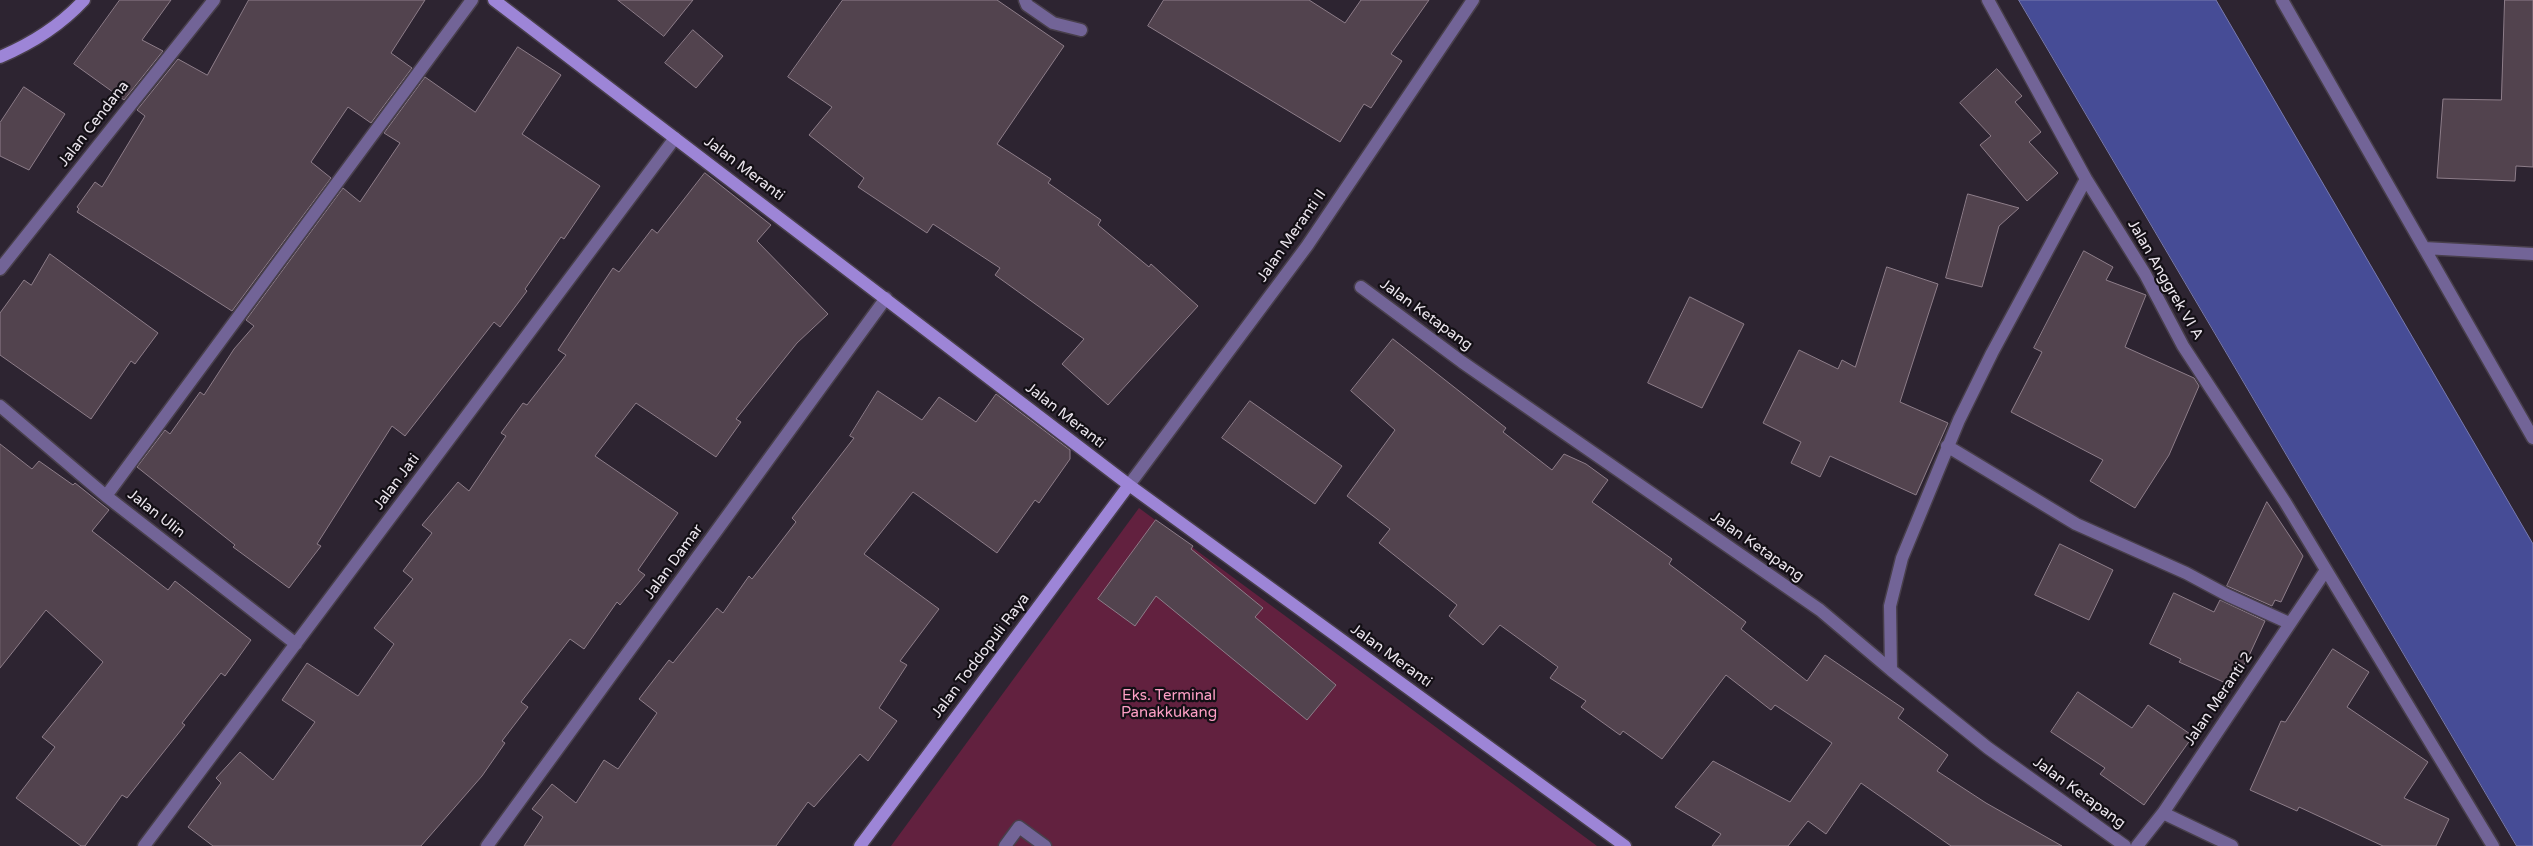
<!DOCTYPE html>
<style>
body{margin:0}
canvas{display:block;background:#2d2431}
</style>
<canvas width="2533" height="846"></canvas>
<script>
const g = document.querySelector('canvas').getContext('2d');
g.lineJoin = 'round';
function fillPath(path, color) {
  g.fillStyle = color;
  g.fill(path, 'evenodd');
}
function strokePath(path, color, width, dash) {
  g.strokeStyle = color;
  g.lineWidth = width;
  g.lineCap = dash ? 'butt' : 'round';
  g.setLineDash(dash || []);
  g.stroke(path);
}
function drawText(font, color, halo, rows, align = 'center') {
  g.font = font + ' "Varela Round",sans-serif';
  g.lineWidth = 4.5;
  g.setLineDash([]);
  g.textBaseline = 'middle';
  g.strokeStyle = halo;
  g.fillStyle = color;
  for (const [text, x, y, turn = 0] of rows) {
    g.save();
    g.translate(x, y);
    g.rotate((+turn || 0) * Math.PI / 180);
    g.textAlign = isNaN(turn) ? turn : align;
    if (halo) g.strokeText(text, 0, 0);
    g.fillText(text, 0, 0);
    g.restore();
  }
}
fillPath(new Path2D(`
 M1139,508l458,338h-706z`), '#62213f');
const water = new Path2D(`
 M2019,0h197l317,544v302h-16z`);
fillPath(water, '#464c96');
strokePath(water, '#787ab0', 1);
const building = new Path2D(`
 M120,0h51l-29,40 21,11 -39,49 -50,-36z
 M249,0h176l-34,53 21,15 -41,55 -23,-16 -37,55 20,16 -99,133 -155,-99 2,-3 -2,-2 18,-25 7,5 43,-71 -8,-6 41,-51 29,16z
 M618,0h75l-29,36z
 M843,0h154l67,46 -67,98 54,35 -3,4 53,37 -3,5 51,42 2,-3 47,42 -90,99 -46,-41 22,-25 -89,-64 5,-7 -67,-44 -6,9 -69,-46 6,-9 -55,-43 23,-28 -44,-30z
 M1164,0h145l36,23 16,-23h68l-38,54 11,7 -31,47 -7,-4 -24,38 -192,-116z
 M2505,0h28v167l-17,-1 -1,15 -78,-3 6,-79 58,1z
 M693,30l30,26 -27,32 -31,-25z
 M518,47l43,28 -39,59 78,52 -36,53 -3,-2 -36,52 2,2 -27,36 -6,-5 -89,114 -13,-10 -75,118 4,2 -32,42 -56,-41 2,-2 -98,-78 28,-37 5,4 30,-42 4,3 30,-46 20,-23 -8,-6 97,-132 17,14 40,-59 -16,-10 41,-56 50,35z
 M1997,69l25,27 -7,6 26,30 -12,10 29,31 -31,28 -47,-56 11,-9 -31,-33z
 M24,87l41,27 -36,56 -29,-14v-33z
 M705,173l66,52 -14,16 71,73 -31,29 -61,76 5,3 -25,35 -80,-54 -41,53 83,57 -40,57 7,5 -25,30 -3,-3 -33,47 -14,-10 -49,63 7,5 -26,34 3,2 -23,33 -61,70h-208l-25,-19 33,-44 -5,-5 24,-26 33,28 42,-58 -33,-22 25,-37 51,33 36,-52 -20,-16 39,-49 -10,-8 29,-38 -10,-8 36,-43 11,9 37,-55 -5,-3 22,-30 4,2 39,-50 -8,-5 55,-82 6,4 33,-43 5,4z
 M1968,194l51,14 -20,18 -17,61 -36,-9z
 M2084,251l29,16 -7,13 40,15 -21,52 69,31 5,8 -30,69 -34,53 -45,-27 13,-21 -92,-48 31,-60 -8,-4z
 M50,254l108,79 -23,31 -4,-3 -40,58 -91,-64v-42l24,-33 7,5z
 M1887,267l51,17 -38,118 48,21 -32,72 -86,-39 -10,21 -29,-14 10,-21 -38,-19 36,-73 39,19 4,-9 13,7z
 M1690,297l54,27 -42,84 -54,-25z
 M1393,339l113,89 -3,4 49,38 12,-16 22,10 22,16 -16,22 80,57 -3,5 77,58 -5,7 66,52 18,-26 79,54 -6,9 50,37 -11,16 49,32 76,43h-111l-90,-63 -35,51 -18,-13 -20,25h-76l9,-12 -46,-27 38,-46 77,41 42,-59 -57,-38 -4,5 -45,-35 -64,84 -39,-28 -3,4 -39,-28 5,-6 -36,-23 8,-11 -58,-42 -17,20 -34,-29 8,-11 -78,-62 11,-14 -43,-33 48,-66 -44,-39z
 M878,391l44,29 17,-23 37,25 20,-28 74,56v9l-31,44 -4,-3 -38,53 -84,-61 -49,62 75,55 -39,52 7,4 -28,43 18,13 -29,40 -8,-7 -46,53 -6,-5 -32,44h-252l19,-29 -11,-8 20,-25 24,19 28,-43 14,9 39,-56 -18,-14 30,-39 4,3 44,-55 6,5 26,-37 3,3 44,-57 -4,-4 62,-80 -4,-2z
 M1250,401l92,65 -27,38 -93,-66z
 M0,444l32,25 7,-8 34,24 2,-2 34,27 -17,21 76,59 7,-9 76,59 -26,36 -4,-3 -39,50 3,2 -58,73 -5,-3 -37,51h-4l-65,-48 39,-51 -13,-10 61,-75 -57,-52 -46,58z
 M2267,502l36,54 -22,46 -6,-2 -3,6 -45,-20z
 M1156,520l37,26 -2,3 72,59 -8,9 81,68 -29,35 -151,-124 -21,30 -37,-27z
 M2060,544l53,26 -24,50 -54,-25z
 M2174,593l40,19 6,-12 45,21 -18,39 -17,25 -51,-23 2,-3 -31,-15z
 M2333,649l36,23 -22,35 81,55 -24,36 45,21 -13,27h-53l-84,-39 -2,4 -47,-21 31,-69 4,1z
 M2078,692l54,36 16,-23 45,31 -49,69 -44,-31 5,-6 -54,-36z`);
fillPath(building, '#52434e');
strokePath(building, '#8d7d89', 1);
const lane = new Path2D(`
 M1005,846l14,-19 26,19`);
const street = new Path2D(`
 M1025,0l2,5 26,18 28,7
 M1988,0l98,179 59,95 38,72 102,156 208,344
 M2282,0l251,438
 M2424,248l109,6
 M0,269l214,-269
 M1361,287l101,75 358,248 71,60 97,78 137,98
 M0,406l106,90 190,148
 M1947,446l129,78 110,49 41,22 62,28
 M1129,485l178,-239 166,-246
 M106,496l366,-496
 M1891,670l-1,-64 12,-48 57,-138 33,-67 94,-174
 M2163,813l69,33
 M144,846l531,-708
 M487,846l399,-548
 M2137,846l26,-33 163,-243`);
const secondary = new Path2D(`
 M494,0l635,485 496,361
 M0,57c33,-14 60,-31 84,-57
 M860,846l269,-361`);
strokePath(lane, '#483f4b', 15);
strokePath(street, '#483f4b', 15);
strokePath(secondary, '#483f4b', 15);
strokePath(lane, '#726497', 12);
strokePath(street, '#726497', 12);
strokePath(secondary, '#9d85d7', 12);
drawText('15px', '#ebe5ed', '#130f15', [
 ["Jalan Cendana",94,124,-52],
 ["Jalan Meranti",744,169,37],
 ["Jalan Meranti II",1292,236,-55],
 ["Jalan Anggrek VI A",2165,280,60],
 ["Jalan Ketapang",1426,315,36],
 ["Jalan Meranti",1065,416,38],
 ["Jalan Jati",397,482,-53],
 ["Jalan Ulin",156,514,38],
 ["Jalan Ketapang",1757,547,35],
 ["Jalan Damar",674,562,-54],
 ["Jalan Toddopuli Raya",981,656,-53],
 ["Jalan Meranti",1391,656,36],
 ["Jalan Meranti 2",2219,699,-56],
 ["Jalan Ketapang",2079,793,36]
]);
drawText('15px', '#fd9fc5', '#130f15', [
 ["Eks. Terminal",1169,696],
 ["Panakkukang",1169,713]
]);
</script>
